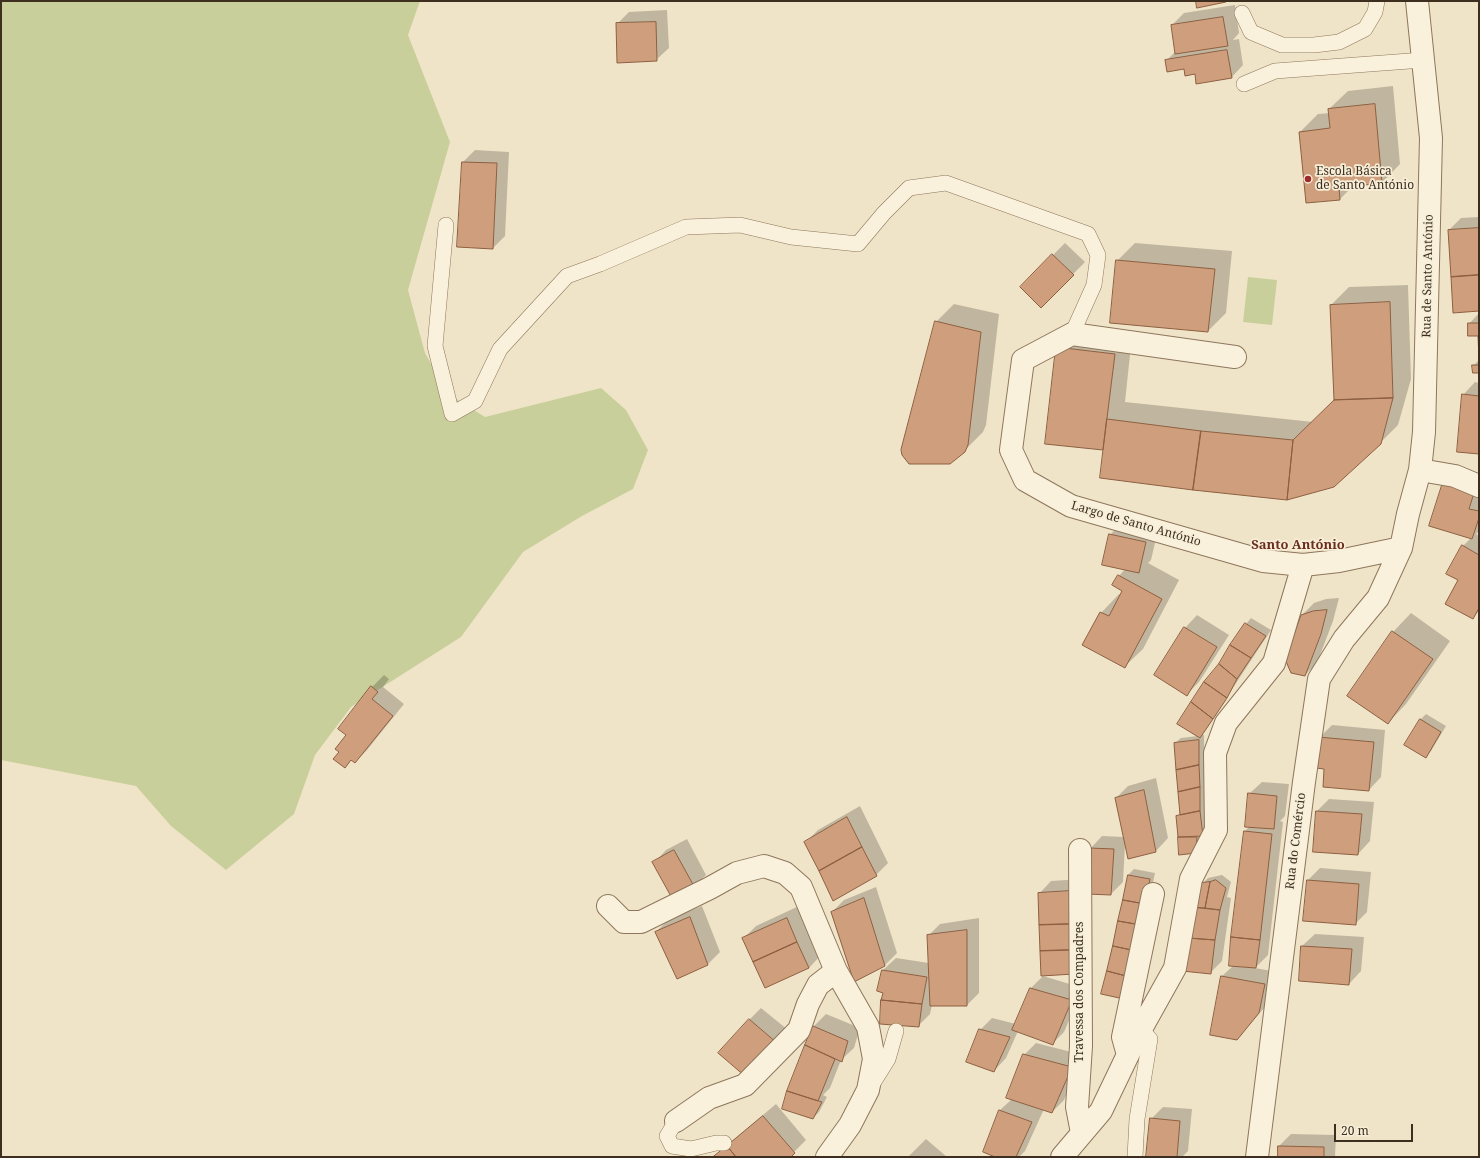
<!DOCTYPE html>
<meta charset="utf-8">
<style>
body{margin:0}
#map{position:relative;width:1480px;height:1158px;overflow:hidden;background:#f0e4c8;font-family:"Noto Serif",serif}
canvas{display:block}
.frame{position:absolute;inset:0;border:2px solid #3d2e20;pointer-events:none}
.scale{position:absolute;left:1334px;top:1124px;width:79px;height:18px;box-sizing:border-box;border:2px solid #3d2e20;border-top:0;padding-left:5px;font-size:12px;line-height:14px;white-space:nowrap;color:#3d2e20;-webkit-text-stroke:3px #f7eed8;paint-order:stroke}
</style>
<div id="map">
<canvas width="1480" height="1158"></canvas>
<div class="frame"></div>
<div class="scale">20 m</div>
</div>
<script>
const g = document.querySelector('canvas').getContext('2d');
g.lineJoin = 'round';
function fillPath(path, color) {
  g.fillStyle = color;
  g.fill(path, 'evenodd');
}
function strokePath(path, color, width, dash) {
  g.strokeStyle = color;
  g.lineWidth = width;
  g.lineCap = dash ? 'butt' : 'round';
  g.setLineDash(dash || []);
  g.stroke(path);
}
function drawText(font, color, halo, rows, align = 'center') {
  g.font = font + ' "Noto Serif",serif';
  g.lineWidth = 3.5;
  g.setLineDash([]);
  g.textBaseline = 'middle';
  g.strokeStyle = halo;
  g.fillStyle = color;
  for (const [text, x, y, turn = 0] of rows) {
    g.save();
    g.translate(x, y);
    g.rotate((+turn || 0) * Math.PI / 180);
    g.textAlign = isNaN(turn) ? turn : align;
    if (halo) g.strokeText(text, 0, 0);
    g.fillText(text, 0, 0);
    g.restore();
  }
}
fillPath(new Path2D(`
 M1,1h419l-12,34 42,107 -42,148 17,63 23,41 37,23 116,-29 25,22 22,40 -15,39 -51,27 -59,36 -62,85 -110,70 -36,48 -21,59 -68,56 -55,-44 -35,-40 -135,-26z
 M1248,277l29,3 -5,45 -29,-3z`), '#c9cf9b');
fillPath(new Path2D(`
 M1235,5l4,28 -6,7 6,-1 4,26 -12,13 -36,-5 -29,-12 10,-10 -4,-26 12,-12z
 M667,10l2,38 -13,12 -39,-36 12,-12z
 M1393,86l7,78 -18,19 -28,2 -14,14 -33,3 -7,-70 18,-18 12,-1 -1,-4 19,-18z
 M475,150l34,2 -4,84 -12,12 -30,-86z
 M1479,217v93l-30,-80 12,-12z
 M1065,243l20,19 -44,45 -20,-20z
 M1135,243l97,8 -6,62 -18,18 -97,-9 6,-61z
 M1408,285l3,94 -13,46 -18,18 -276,6 -58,-6 11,-95 75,-12 -7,66 188,20 22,-22 -4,-95 18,-18z
 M954,304l45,10 -13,111 -3,7 -19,19 -28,-129z
 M1479,313v22l-10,-11z
 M1479,360v12l-6,-6z
 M1475,382l4,1v70l-16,-58z
 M1479,475v56l-3,3 3,2v75l-6,7 -14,-38 4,-34 8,-8 -41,-13z
 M1122,522l36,8 -7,30 -3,3 31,17 -36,69 -19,18 -23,-54 18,-19 2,1 3,-4 -5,-15 6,-7 -15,-34z
 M1339,598l-6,23 -16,42 -12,12 -4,-59 13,-13 12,-4z
 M1411,613l39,28 -44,63 -18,19 5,-91z
 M1197,615l32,20 -30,47 -12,12 -2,-66z
 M1251,618l20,12 -69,105h2l1,70 4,25 -8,16 -21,8 -3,-37 4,-4 -6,-70 6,-5 17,-2 -19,-12 67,-100z
 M384,675l5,4 -6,8 21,17 -37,46 -12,12 -3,-3 -7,8 -4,-15 31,-65z
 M1426,714l20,12 -15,25 -5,5 -5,-37z
 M1332,725l53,5 -4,47 -12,13 -43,-22 -7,-30z
 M1156,778l12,60 -12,13 -31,-7 -2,38 -12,12 -21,-45 12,-13 22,1 -8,-39 12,-12z
 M1262,782l27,2 -4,32 -5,5 3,1 -15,133 -13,13 22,4 -6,28 -34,39 -25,-5 10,-58 11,-10 12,-135 5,-5 -1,-32z
 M1329,799l45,3 -4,39 -12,13 -41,-43z
 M860,806l28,57 -12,12 -70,-33 12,-12z
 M687,839l19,36 -12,12 -40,-24 12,-13z
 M1320,868l51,4 -4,40 -12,12 -47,-44z
 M1134,869l21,4 -25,119 -28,1 26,-118z
 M1222,875l9,7 -4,15 4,1 -9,63 -12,12 -18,-66 10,-23 6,-6z
 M1082,879l4,82 -47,-67 12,-13z
 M876,887l21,66 -12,12 -53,-53 12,-12z
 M702,906l18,46 -12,12 -31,13 -21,-45 12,-12z
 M799,906l22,49 -12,13 -44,18 -21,-48 12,-12z
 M979,918v75l-12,12h-35l-2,9 -12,12 -34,-34 -6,-2 5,-20 13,-12 33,5 -1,-27 12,-12z
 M1315,934l49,3 -3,34 -12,13 -47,-38z
 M1043,976l40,12 -19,44 -12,12 -34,-13 -12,27 -12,13 -14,-41 12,-12 24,6 15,-36z
 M761,1008l27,22 -30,33 -9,-43z
 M826,1014l34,14 -6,20 -13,12 -11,28 -7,7 4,2 -8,15 -6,6 -25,-28 26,-64z
 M1036,1043l47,12 -19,45 -12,12 -8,-3 -19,42 -6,6h-22l-13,-5 16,-42 12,-11 12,-44z
 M776,1104l30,36 -17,17h-76z
 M1163,1107l29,2 -4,42 -6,6h-35l4,-38z
 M1291,1134l45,1 -1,22h-56v-11z
 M926,1139l21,18h-39z`), '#0003');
const building = new Path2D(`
 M1196,1h30v1l-29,6z
 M1223,17l5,29 -53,8 -4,-29z
 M656,22l1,39 -40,2 -1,-40z
 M1227,50l5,28 -36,6 -1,-10 -10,2 -1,-7 -17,3 -2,-12z
 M1375,104l7,79 -43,5 1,12 -34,3 -7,-71 31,-4 -2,-19z
 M462,162l35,1 -4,86 -36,-2z
 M1479,228v47l-28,2 -3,-47z
 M1052,254l22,21 -33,33 -21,-21z
 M1116,260l99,9 -7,63 -98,-9z
 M1479,275v36l-26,2 -2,-36z
 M1390,302l3,96 -59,2 -4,-95z
 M935,321l46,11 -13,113 -3,7 -15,12h-41l-7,-9 -1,-5z
 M1468,323h11v37l-1,-24h-10z
 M1056,347l59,7 -12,96 -58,-6z
 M1472,365h7v8h-6z
 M1462,394l17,2v58l-22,-2z
 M1393,398l-12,46 -47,43 -47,13 6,-60 41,-40z
 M1107,419l94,12 -8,59 -93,-12z
 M1201,431l92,9 -6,60 -94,-10z
 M1444,479l31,11 -6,19 10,2v7l-7,21 -43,-13z
 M1109,534l37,8 -7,31 -37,-8z
 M1462,545l17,10v53l-6,11 -28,-15 13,-24 -12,-6z
 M1118,575l44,24 -37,69 -43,-23 18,-33 9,4 13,-25 -10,-6z
 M1327,610l-6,24 -16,42 -14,-3 -6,-14 16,-44 12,-4z
 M1245,623l21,13 -15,22 -21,-13z
 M1184,627l33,20 -30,49 -33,-21z
 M1392,631l41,28 -45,65 -41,-28z
 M1230,645l21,13 -14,21 -18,-15z
 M1219,664l18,15 -10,19 -23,-16z
 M1204,682l23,16 -14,21 -22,-17z
 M371,686l7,6 -6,7 21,17 -38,47 -4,-3 -6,8 -12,-9 6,-7 -4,-3 11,-14 -8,-6z
 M1191,702l22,17 -13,19 -23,-14z
 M1420,719l21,13 -15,26 -22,-13z
 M1318,737l56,5 -5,49 -46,-4 1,-18 -8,-1z
 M1199,740v25l-23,5 -2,-27z
 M1199,765l1,22 -22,5 -2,-22z
 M1200,787v24l-20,4 -2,-23z
 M1144,790l12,62 -28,7 -13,-61z
 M1248,793l29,3 -3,33 -29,-2z
 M1200,811l3,25 -25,1 -2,-21z
 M1316,811l46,3 -4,41 -45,-3z
 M847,817l15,30 -43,24 -15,-29z
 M1244,831l28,3 -12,106 -29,-3z
 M1178,837h19l-1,16 -17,2z
 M862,847l15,29 -44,25 -14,-30z
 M1089,848l25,1 -3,46 -25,-1z
 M674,850l21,38 -22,12 -21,-38z
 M1128,875l22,4 -5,25 -22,-4z
 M1216,880l10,8 -6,22 -15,-2 5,-26z
 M1307,880l52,4 -3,41 -53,-4z
 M1210,882l-5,26 -14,-1 10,-24z
 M1070,891l2,33 -33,1 -1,-32z
 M864,898l21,68 -31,16 -23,-70z
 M1123,900l22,4 -4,21 -23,-4z
 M1191,907l29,3 -5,30 -27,-2z
 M690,917l18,48 -31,14 -22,-47z
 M787,918l10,24 -44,20 -11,-24z
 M1118,921l23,4 -5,26 -23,-5z
 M1072,924l1,26 -33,1 -1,-26z
 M967,930v76h-37l-3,-71z
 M1231,937l29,3 -4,28 -27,-2z
 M1188,938l27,2 -4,34 -29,-3z
 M797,942l12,26 -44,20 -12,-26z
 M1113,946l23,5 -6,26 -23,-6z
 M1301,946l51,3 -3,36 -50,-4z
 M1073,950l1,24 -33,2 -1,-25z
 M882,970l45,7 -5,27 -41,-4 2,-7 -6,-2z
 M1107,971l23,6 -6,22 -23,-5z
 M1221,976l44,8 -6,29 -22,27 -27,-5z
 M1030,988l42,12 -19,45 -41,-15z
 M881,1000l41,4 -3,23 -39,-3z
 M749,1019l28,24 -31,34 -28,-24z
 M813,1026l35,15 -6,21 -37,-17z
 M979,1029l31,8 -16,35 -28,-10z
 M805,1045l30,14 -17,42 -31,-10z
 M1023,1054l49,13 -20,46 -46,-15z
 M787,1091l35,11 -9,17 -31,-10z
 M999,1110l33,12 -16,35h-21l-12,-5z
 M763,1116l32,37 -4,4h-55l-9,-11z
 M1150,1118l30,3 -3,36h-31z
 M727,1146l9,11h-23z
 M1278,1146l46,1v10h-46z`);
fillPath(building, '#cf9f7d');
strokePath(building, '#8d5f41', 1);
const lane = new Path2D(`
 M1242,13l9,19 31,13h32l25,-3 26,-13 10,-17 2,-11
 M1244,84l31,-13 148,-11
 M446,225l-11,121 17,68 23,-13 25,-52 67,-73 33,-12 86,-37 54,-2 51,12 67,7 26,-31 25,-25 37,-5 142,51 10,21 -4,30 -22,49
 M873,1083l15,-24 8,-28
 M676,1121l-9,15 5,10 19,3 25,-6h8
 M1135,1157l2,-38 13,-80 -9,-10`);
const street = new Path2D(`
 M1235,357l-163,-23 -49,26 -12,90 14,30 46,26 192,55 40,4 36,-4 62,-13
 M1420,470l35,6 24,10
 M1080,850l1,196 -4,61 5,26
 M608,906l16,16h17l69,-34 27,-15 27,-7 21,7 16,14 35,84 32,56 6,32 -6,31 -18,35 -23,32
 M1128,1055l-5,-18 30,-143
 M676,1121l33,-23 36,-13 54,-55 9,-26 10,-19 18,-14
 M1062,1157l39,-46 35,-73 39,-70 16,-89 25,-49 -1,-77 11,-30 48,-60 29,-98
 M1257,1157l47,-375 15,-103 25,-40 34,-41 23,-50 7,-34 12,-44 4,-38 7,-294 -14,-137`);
strokePath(lane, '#8d765c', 16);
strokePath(street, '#8d765c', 24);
strokePath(lane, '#faf1dc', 15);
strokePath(street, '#faf1dc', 22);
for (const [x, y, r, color] of [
 [1308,179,4,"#9e2a2b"]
]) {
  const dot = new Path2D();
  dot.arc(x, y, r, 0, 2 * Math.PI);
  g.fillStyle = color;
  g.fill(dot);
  strokePath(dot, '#f7eed8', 1.5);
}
drawText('12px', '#3d2e20', '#f7eed8', [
 ["Escola Básica",1316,172],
 ["de Santo António",1316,186]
], 'left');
drawText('12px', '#3d2e20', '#f7eed8', [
 ["Rua de Santo António",1428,276,-89],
 ["Largo de Santo António",1136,524,16],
 ["Rua do Comércio",1296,841,-83],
 ["Travessa dos Compadres",1080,992,-90]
]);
drawText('bold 13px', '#6b2e1e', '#f7eed8', [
 ["Santo António",1298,545]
]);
</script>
